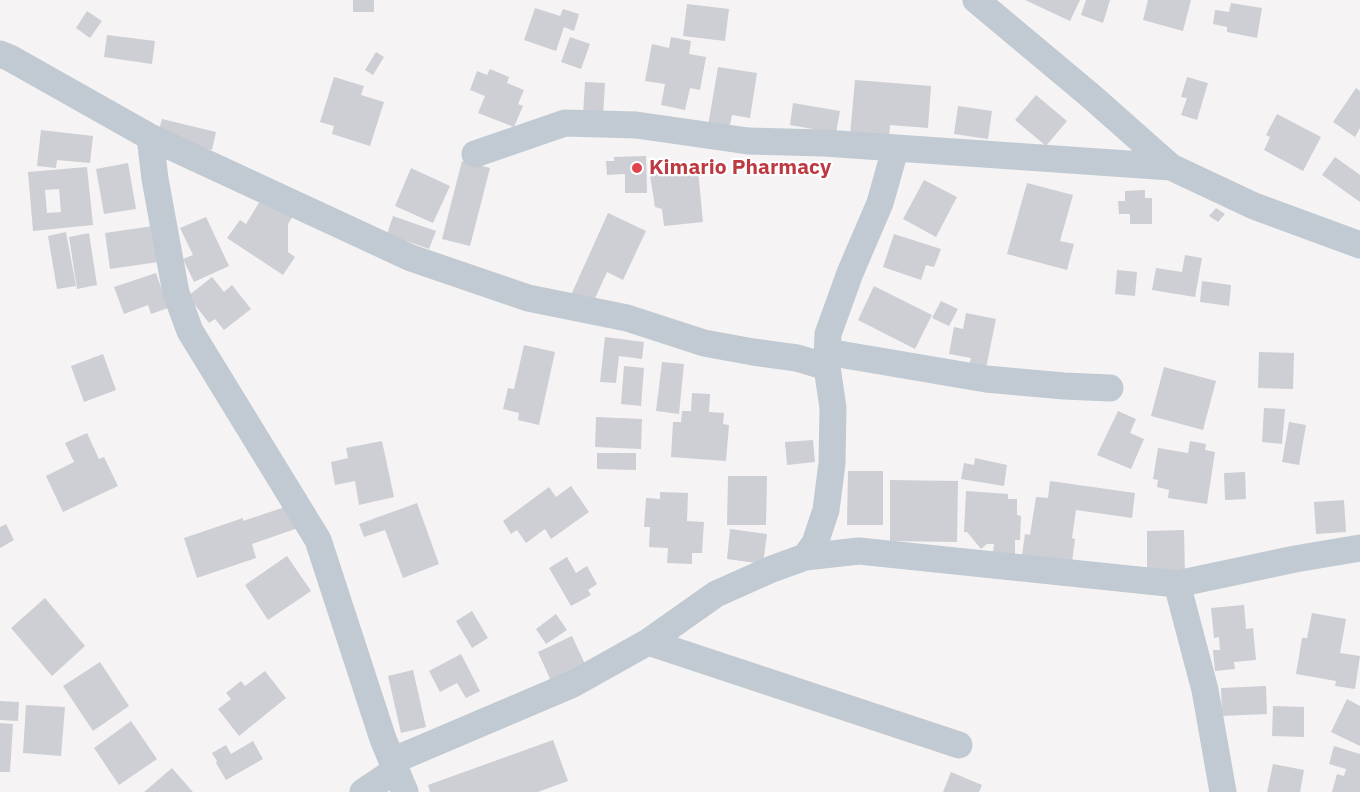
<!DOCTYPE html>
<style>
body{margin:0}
canvas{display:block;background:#f5f3f3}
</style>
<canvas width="1360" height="792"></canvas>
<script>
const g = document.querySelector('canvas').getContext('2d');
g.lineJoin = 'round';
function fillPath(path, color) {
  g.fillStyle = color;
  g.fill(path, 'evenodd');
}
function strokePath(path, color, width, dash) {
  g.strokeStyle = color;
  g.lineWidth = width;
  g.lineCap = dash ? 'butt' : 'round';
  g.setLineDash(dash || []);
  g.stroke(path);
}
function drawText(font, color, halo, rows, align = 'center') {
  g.font = font + ' "IBM Plex Sans",sans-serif';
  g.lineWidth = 4.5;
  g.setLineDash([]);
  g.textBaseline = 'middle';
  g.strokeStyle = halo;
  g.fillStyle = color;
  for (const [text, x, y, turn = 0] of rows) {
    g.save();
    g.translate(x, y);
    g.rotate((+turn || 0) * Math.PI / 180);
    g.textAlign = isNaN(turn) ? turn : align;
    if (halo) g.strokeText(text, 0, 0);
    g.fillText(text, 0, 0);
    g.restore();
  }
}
fillPath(new Path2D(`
 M353,0h21v12h-21z
 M1025,0h55l-10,21z
 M1086,0h24l-7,23 -22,-8z
 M1148,0h43l-8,31 -40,-11z
 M1231,3l31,5 -5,30 -30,-6v-5l-14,-3 2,-14 14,2z
 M687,4l42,5 -4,32 -42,-5z
 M535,8l25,8 3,-7 16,5 -5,17 -10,-4 -8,24 -32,-11z
 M87,11l15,10 -12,17 -14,-10z
 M107,35l48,6 -3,23 -48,-7z
 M570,37l20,7 -9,25 -20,-7z
 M671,37l20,4 -2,13 17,3 -6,33 -10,-2 -5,22 -24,-5 4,-21 -20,-3 7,-37 17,4z
 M376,52l8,5 -11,18 -8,-5z
 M718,67l39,6 -7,45 -18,-3 -3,15 -21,-4z
 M490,69l19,8 -2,6 17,7 -6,14 5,2 -9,21 -36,-14 7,-17 -15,-6 7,-19 10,4z
 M334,77l30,9 -3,9 23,7 -14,44 -38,-12 2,-8 -14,-4z
 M1187,77l21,6 -11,37 -16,-5 6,-17 -6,-1z
 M855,80l76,6 -3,42 -38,-3 -1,13 -39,-3z
 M585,82l20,1 -2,34 -20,-2z
 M1356,88l4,3v37l-5,9 -22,-15z
 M1036,95l31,26 -21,25 -31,-26z
 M793,103l47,8 -4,22 -46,-8z
 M958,106l34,5 -4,28 -34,-5z
 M1277,114l44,23 -18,34 -39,-21 6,-13 -4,-2z
 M162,119l54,13 -4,18 -55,-13z
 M41,130l52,6 -3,27 -33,-3 -1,8 -19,-2z
 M646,156l1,37h-22v-19l-18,1 -1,-14h8v-4z
 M1335,157l25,18v27l-38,-27z
 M462,161l28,7 -20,78 -28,-7z
 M128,163l8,46 -32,5 -8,-45z
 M87,167l6,58 -60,6 -5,-59zM59,189l2,23 -14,1 -2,-23z
 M411,168l39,18 -17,37 -38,-17z
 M698,170l5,52 -39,4 -2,-17 -7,-2 -5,-32z
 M924,180l33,17 -21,40 -33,-18z
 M1027,183l46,12 -13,46 14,3 -7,26 -60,-16z
 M1145,190v8h7v26h-22v-10h-11l-1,-13h7v-10z
 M263,196l30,20 -5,8v28l7,5 -12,18 -56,-37 13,-18 6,4z
 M1216,208l9,6 -7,8 -9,-6z
 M608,213l38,18 -23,49 -16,-8 -15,33 -21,-10z
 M393,216l43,15 -7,18 -42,-15z
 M206,217l23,49 -35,16 -11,-23 10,-4 -13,-27z
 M160,225l5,36 -55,8 -5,-36z
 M66,232l10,54 -19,3 -9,-53z
 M89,233l8,52 -20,4 -8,-52z
 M894,234l47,15 -7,18 -8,-2 -5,15 -38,-13z
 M1185,255l17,3 -7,39 -43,-7 4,-22 26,4z
 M1117,270l20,2 -2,24 -20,-2z
 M156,273l12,35 -17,6 -3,-9 -24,9 -10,-27z
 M212,277l12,15 8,-7 19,24 -27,21 -9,-11 -6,4 -21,-27z
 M1202,281l29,4 -2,21 -29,-4z
 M874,286l58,29 -17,34 -57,-29z
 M941,301l17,8 -9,17 -17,-8z
 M966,313l30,6 -10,49 -17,-4 2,-6 -22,-4 5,-27 9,2z
 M605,337l39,5 -2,17 -23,-3 -3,27 -16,-1z
 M524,345l31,7 -16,73 -21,-5 1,-7 -16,-4 5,-21 6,1z
 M1259,352l35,1 -1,36 -35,-1z
 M103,354l13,36 -32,12 -13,-36z
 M662,362l22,2 -5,50 -23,-3z
 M624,366l20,2 -3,38 -20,-2z
 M1164,367l52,14 -13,49 -52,-14z
 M692,393l18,1 -1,18 15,1 -1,11 6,1 -3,36 -55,-4 2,-35h8l1,-11h9z
 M1264,408l21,1 -3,35 -20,-2z
 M1118,411l18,8 -6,14 14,6 -13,30 -34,-14z
 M596,417l46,2 -1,30 -46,-2z
 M1289,422l17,3 -7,40 -17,-3z
 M87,433l12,26 5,-2 14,29 -55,26 -17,-36 28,-14 -9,-19z
 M813,440l2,22 -28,3 -2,-23z
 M382,441l12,56 -35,8 -4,-24 -20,4 -4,-23 17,-4 -2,-10z
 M1190,441l16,3 -1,6 10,2 -8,52 -39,-6 1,-8 -12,-3 1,-7 -5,-1 5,-31 30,5z
 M597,453h39v17l-39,-1z
 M975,458l32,7 -3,21 -43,-7 3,-16 10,2z
 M848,471h35v54h-36z
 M1245,472l1,27 -21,1 -1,-27z
 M728,476h39l-1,49h-39z
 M890,480l68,1 -1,61 -67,-1z
 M1050,481l85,12 -3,25 -56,-8 -4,28 3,1 -3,23 -50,-7 3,-21 5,1 6,-38 12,1z
 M571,486l18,26 -38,27 -6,-10 -19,14 -9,-13 -6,4 -8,-13 46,-34 7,10z
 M966,491l42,3v5h9v16l4,1 -1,24h-5v14l-22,-1 1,-9h-7l-6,5 -14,-17h-3z
 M660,492l28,1 -1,28 17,1 -2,31h-10v11l-25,-1 1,-15 -19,-1 1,-20h-6l2,-29 14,1z
 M1344,500l2,32 -30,2 -2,-32z
 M417,503l22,61 -36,14 -18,-48 -21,7 -5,-13z
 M291,505l7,23 -46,16 4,14 -59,20 -13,-40 59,-20v3z
 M6,524l8,16 -14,8v-21z
 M730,529l37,5 -4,30 -36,-5z
 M1184,530l1,46 -38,1v-46z
 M287,556l24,35 -43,29 -23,-35z
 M567,557l9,16 11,-7 10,18 -9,6 3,5 -20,11 -22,-38z
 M45,598l40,48 -33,30 -41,-48z
 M1244,605l2,24 7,-1 3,32 -22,2 1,7 -20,2 -2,-21h7l-1,-13 -5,1 -3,-30z
 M472,611l16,27 -16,10 -16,-27z
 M1312,613l34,6 -6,34 20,3 -5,33 -20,-3 1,-5 -40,-7 6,-36h5z
 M556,614l11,16 -21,14 -10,-15z
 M572,636l13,28 -34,17 -13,-29z
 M461,654l19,37 -14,7 -9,-15 -17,9 -11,-21z
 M100,662l29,44 -36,25 -30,-45z
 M413,670l13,57 -25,6 -13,-57z
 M265,671l21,27 -47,38 -21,-27 13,-10 -5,-6 15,-12 4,5z
 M1266,686l1,28 -45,2 -1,-28z
 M1347,699l13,7v40l-29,-14z
 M0,701l19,1 -1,19 -18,-1z
 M26,705l39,2 -4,49 -38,-3z
 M1273,706l31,1v30l-32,-1z
 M131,721l26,38 -38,26 -25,-37z
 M0,723l13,1 -3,48h-10z
 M553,740l15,41 -30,11h-108l-2,-7z
 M253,741l10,18 -37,21 -10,-17 1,-2 -5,-8 14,-8 5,9z
 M1334,746l26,8v38h-28l5,-18 7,2 2,-7 -17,-5z
 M1273,764l31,6 -4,22h-33z
 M172,768l21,24h-49z
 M951,772l31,13 -3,7h-36z`), '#cdcfd5');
strokePath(new Path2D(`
 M976,0l116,97 79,70 83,39 106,39
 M0,54l10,4 140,79 261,121 117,40 99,20 77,25 49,9 44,6 30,9
 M150,137l5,42 21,114 14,38 128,209 65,199 22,53
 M475,154l90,-31 71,2 112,16 76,2 347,24
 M827,352l159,27 78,7 46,2
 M805,557l10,-14 11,-33 6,-47 1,-55 -6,-41 1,-33 22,-61 30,-70 15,-53
 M1177,584l28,106 18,102
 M648,642l311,103
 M392,761l181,-77 75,-42 68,-48 56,-25 33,-12 54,-6 318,33 118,-25 65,-11
 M363,792l33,-22`), '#c1cad2', 27);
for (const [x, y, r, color] of [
 [637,168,6,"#e0444e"]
]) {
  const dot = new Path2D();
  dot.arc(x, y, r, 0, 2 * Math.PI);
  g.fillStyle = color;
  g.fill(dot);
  strokePath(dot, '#fff', 2);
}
drawText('bold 21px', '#be3a42', '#fff', [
 ["Kimario Pharmacy",649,168]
], 'left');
</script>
